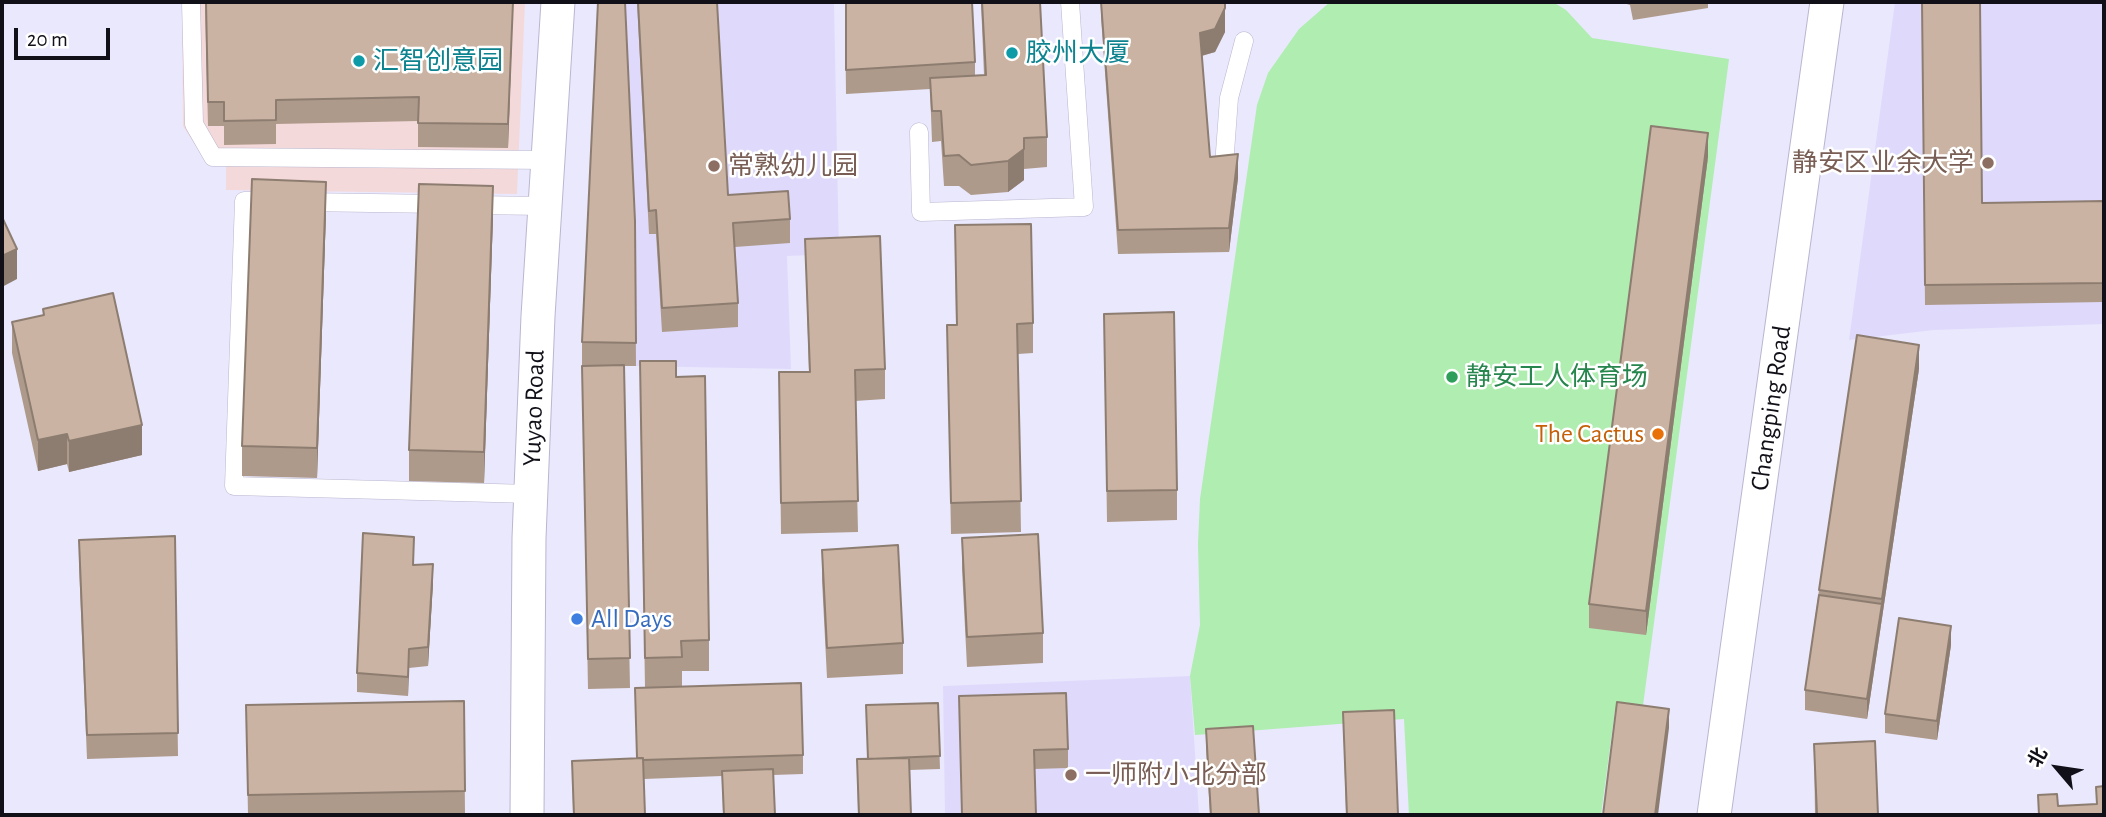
<!DOCTYPE html>
<meta charset="utf-8">
<style>
body{margin:0}
#map{position:relative;width:2106px;height:817px;overflow:hidden;background:#eae8fd;font-family:"Alegreya Sans","Noto Sans SC",sans-serif}
canvas{display:block}
.frame{position:absolute;inset:0;border:4px solid #111018;pointer-events:none}
.north{position:absolute;left:2022px;top:733px;width:70px;height:70px;-webkit-text-stroke:5px #fff;paint-order:stroke;rotate:299deg;font-size:19px;font-weight:700;line-height:28px;text-align:center;color:#111018}
.north::after{content:'';display:block;margin:auto;width:24px;height:32px;background:#111018;clip-path:polygon(50% 0,100% 100%,50% 72%,0 100%)}
.scale{position:absolute;left:14px;top:28px;width:96px;height:32px;box-sizing:border-box;border:4px solid #111018;border-top:0;padding-left:9px;font-size:21px;line-height:24px;white-space:nowrap;color:#111018;-webkit-text-stroke:5px #fff;paint-order:stroke}
</style>
<div id="map">
<canvas width="2106" height="817"></canvas>
<div class="frame"></div>
<div class="north">北</div>
<div class="scale">20 m</div>
</div>
<script>
const g = document.querySelector('canvas').getContext('2d');
g.lineJoin = 'round';
function fillPath(path, color) {
  g.fillStyle = color;
  g.fill(path, 'evenodd');
}
function strokePath(path, color, width, dash) {
  g.strokeStyle = color;
  g.lineWidth = width;
  g.lineCap = dash ? 'butt' : 'round';
  g.setLineDash(dash || []);
  g.stroke(path);
}
function drawText(font, color, halo, rows, align = 'center') {
  g.font = font + ' "Alegreya Sans","Noto Sans SC",sans-serif';
  g.lineWidth = 5;
  g.setLineDash([]);
  g.textBaseline = 'middle';
  g.strokeStyle = halo;
  g.fillStyle = color;
  for (const [text, x, y, turn = 0] of rows) {
    g.save();
    g.translate(x, y);
    g.rotate((+turn || 0) * Math.PI / 180);
    g.textAlign = isNaN(turn) ? turn : align;
    if (halo) g.strokeText(text, 0, 0);
    g.fillText(text, 0, 0);
    g.restore();
  }
}
fillPath(new Path2D(`
 M182,2h343l-8,192 -291,-4v-24l-18,-1 -25,-39z`), '#f4d9da');
fillPath(new Path2D(`
 M600,2h234l5,252 -52,2 4,113 -209,-4 12,-286z
 M1895,2h209v322l-170,6 -85,10z
 M1190,676l9,139h-254l-2,-129z`), '#dfdafc');
fillPath(new Path2D(`
 M1330,2h223l13,8 26,28 137,21 -87,654 -27,-3 -14,105h-192l-5,-96 -209,16 -5,-59 10,-51 -2,-81 2,-45 57,-394 11,-32 31,-44z`), '#afedb0');
const lane = new Path2D(`
 M191,2l3,122 19,33 335,3
 M919,132l2,80 163,-5 -14,-205
 M1223,179l6,-81 15,-57
 M275,201h-31l-10,285 297,8
 M303,202l137,2
 M471,205l74,1`);
const street = new Path2D(`
 M527,815l2,-277 9,-222 20,-314
 M1714,815l113,-813`);
strokePath(lane, '#b9b6cf', 19);
strokePath(street, '#b9b6cf', 35);
strokePath(lane, '#fff', 18);
strokePath(street, '#fff', 33);
fillPath(new Path2D(`
 M205,2h308l-5,146 -90,-1v-26l-142,3v20l-52,1v-19h-16z
 M637,2h80l11,193 62,24v24l-55,4 3,56v24l-76,5 -6,-98h-7z
 M845,2l130,60v13h9l-3,-73h59l7,135v30l-23,2v11l-16,12 -37,3 -12,-9h-15l-3,-45 -9,1 -2,-53 -84,5z
 M1101,2h124v30l-10,20 -13,4 8,101 28,21 -9,74 -111,2 -17,-237z
 M1620,2h88v6l-75,12 -3,-15z
 M1922,2l60,201 122,-2v101l-179,3z
 M1708,157l-62,478 -57,-7v-24z
 M326,212l-9,266 -75,-2v-30z
 M493,216l-9,267 -75,-2v-31z
 M635,221l1,145h-12l6,322 -42,1 -6,-323h11l-11,-1v-23z
 M955,225l78,98v30l-15,1 3,178 -70,2 -4,-209h9z
 M805,239l80,130v30l-30,2 3,131 -77,2 -2,-162h30z
 M43,309l99,146 -73,17 -2,-8 -29,7 -26,-118v-31l31,-6z
 M1104,314l73,176v30l-70,2z
 M1919,369l-52,350 -62,-9v-20l14,-100z
 M676,377l33,263v31h-27v15l121,69v19l-30,1 2,40h-52l-1,-39 -78,3 1,36h-72l-1,-54 64,-3 9,-71 -5,-295z
 M175,536l3,220 -91,3 -8,-195v-24z
 M962,538l81,95v30l-76,4 -5,-98z
 M822,550l81,93v31l-76,4 -5,-98z
 M413,565l20,18 -5,83 -19,2 -1,28 -51,-4v-19z
 M1951,645l-14,95 -52,-7v-19z
 M464,701l1,114h-217l-2,-110z
 M938,703l2,66 -31,1 2,45h-53l-1,-56h10z
 M1343,712l55,103h-52z
 M959,715l109,34v19l-34,1z
 M1206,729l53,86h-49l-4,-67z
 M1814,744l64,71h-63z`), '#ae9a8b');
fillPath(new Path2D(`
 M513,2l-5,146v-24z
 M1225,8v24l-10,20 -15,4v-23z
 M1708,133v24l-62,478v-24z
 M1024,149v31l-16,12v-31z
 M1238,154v24l-9,74v-24z
 M326,182v30l-9,266v-30z
 M493,186v30l-9,267v-31z
 M17,249v30l-15,8v-31z
 M1919,345v24l-52,350v-20z
 M142,425v30l-73,17v-31z
 M67,434v30l-29,7v-31z
 M433,564v19l-5,83v-19z
 M1951,626v19l-14,95v-19z
 M409,649v19l-1,28v-19z
 M1669,709v19l-11,87h-3z`), '#8d7d71');
const building = new Path2D(`
 M206,2h307l-5,122 -90,-1 1,-26 -143,3v20l-52,1v-19h-16z
 M598,2h27l10,219 1,122 -54,-1z
 M638,2h79l11,193 60,-4 2,28 -57,4 5,80 -76,5 -6,-98 -7,1z
 M846,2h126l3,60 -129,8z
 M982,2h58l7,135 -23,1v11l-16,12 -37,4 -12,-10 -15,1 -3,-45h-9l-2,-33 56,-3z
 M1101,2h124v6l-10,21 -15,4 10,124 28,-3 -9,74 -111,2z
 M1922,2h58l2,201 122,-2v82l-179,2z
 M1651,126l57,7 -62,478 -57,-7z
 M252,179l74,3 -9,266 -75,-2z
 M419,184l74,2 -9,266 -75,-2z
 M2,217l15,32 -15,7z
 M1031,224l2,99 -16,1 4,177 -70,2 -4,-178h10l-2,-100z
 M880,236l5,133 -30,1 3,131 -77,2 -2,-131h31l-5,-133z
 M113,293l29,132 -73,16 -2,-7 -29,6 -26,-118 32,-7 -1,-6z
 M1174,312l3,178 -70,1 -3,-177z
 M1857,335l62,10 -37,254 -63,-9z
 M640,361h36v16l29,-1 4,264 -28,1 1,16 -37,1z
 M624,365l6,293 -42,1 -6,-293z
 M363,533l51,4 -1,28 20,-1 -5,83 -19,2 -1,28 -51,-4z
 M1038,534l5,99 -76,4 -5,-99z
 M175,536l3,197 -91,2 -8,-195z
 M898,545l5,98 -76,5 -5,-98z
 M1819,595l63,9 -15,95 -62,-9z
 M1899,618l52,8 -14,95 -52,-7z
 M801,683l2,72 -160,5v-2h-6l-2,-70z
 M1066,693l2,56 -34,1 2,65h-74l-3,-119z
 M464,701l1,90 -217,4 -2,-90z
 M1617,702l52,7 -14,106h-52z
 M938,703l2,53 -72,3 -2,-54z
 M1394,710l4,105h-51l-4,-103z
 M1253,726l6,89h-48l-5,-86z
 M1875,741l3,74h-61l-3,-71z
 M643,758l2,57h-71l-2,-54z
 M909,758l2,57h-52l-2,-56z
 M773,769l2,46h-51l-2,-44z
 M2104,786v29h-65l-1,-20 19,-1 1,12 39,-2 -1,-17z`);
fillPath(building, '#cab3a2');
strokePath(building, '#8d7d71', 2);
for (const [x, y, r, color] of [
 [1012,53,7,"#0f9aa8"],
 [359,61,7,"#0f9aa8"],
 [1988,163,7,"#8d6e63"],
 [714,166,7,"#8d6e63"],
 [1452,377,7,"#2e9e5b"],
 [1658,434,7,"#e8710a"],
 [577,619,7,"#3f7fe0"],
 [1071,775,7,"#8d6e63"]
]) {
  const dot = new Path2D();
  dot.arc(x, y, r, 0, 2 * Math.PI);
  g.fillStyle = color;
  g.fill(dot);
  strokePath(dot, '#fff', 2.5);
}
drawText('26px', '#0d838f', '#fff', [
 ["胶州大厦",1026,53],
 ["汇智创意园",373,61]
], 'left');
drawText('26px', '#785e54', '#fff', [
 ["静安区业余大学",1974,163,"right"],
 ["常熟幼儿园",728,166],
 ["一师附小北分部",1085,775]
], 'left');
drawText('26px', '#27864d', '#fff', [
 ["静安工人体育场",1466,377]
], 'left');
drawText('26px', '#111018', '#fff', [
 ["Yuyao Road",534,408,-88],
 ["Changping Road",1771,408,-82]
]);
drawText('26px', '#c56008', '#fff', [
 ["The Cactus",1644,434]
], 'right');
drawText('26px', '#366cbe', '#fff', [
 ["All Days",591,619]
], 'left');
</script>
